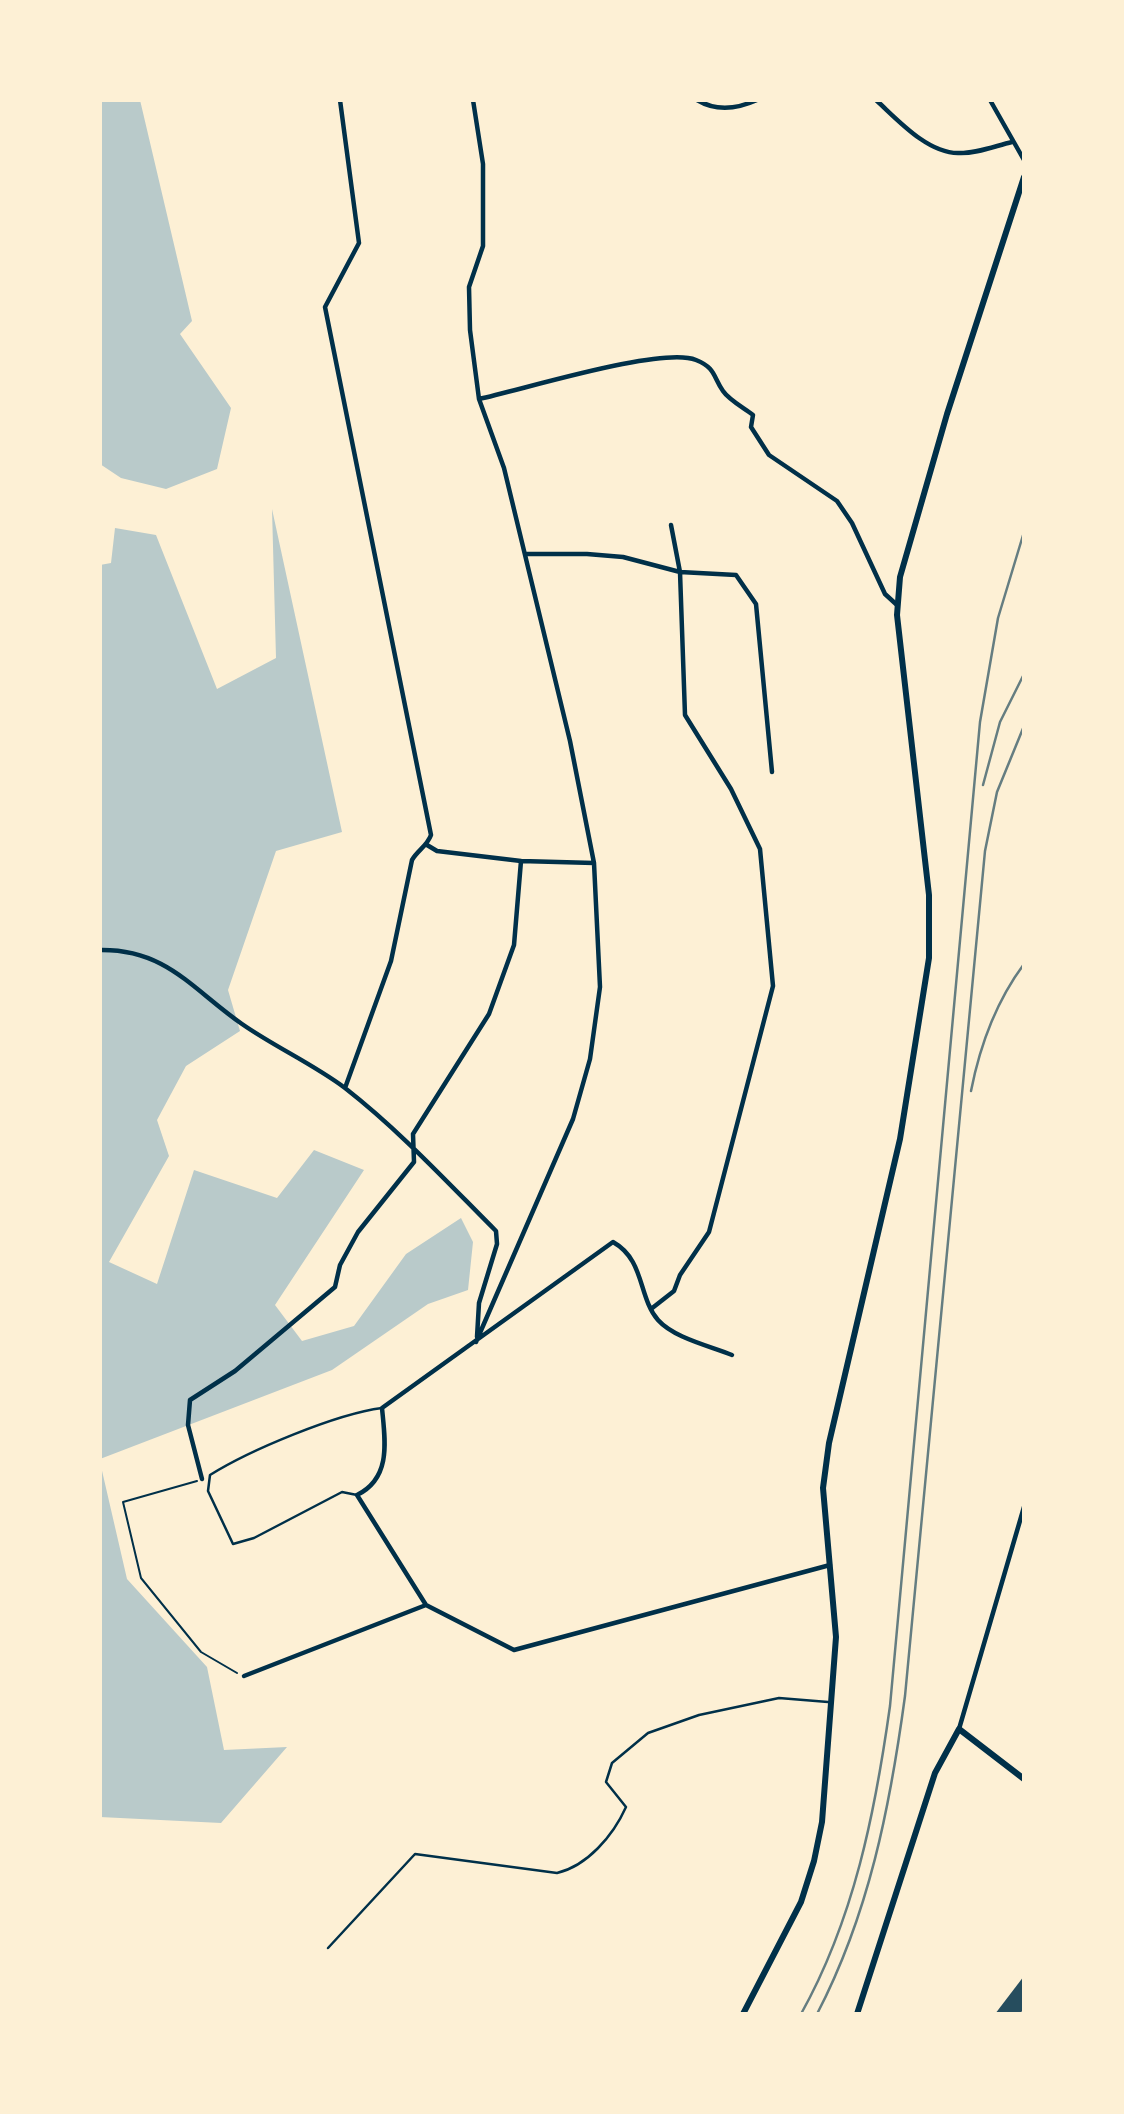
<!DOCTYPE html>
<style>
body{margin:0}
#map{position:relative;width:1124px;height:2114px;overflow:hidden;background:#fdf0d5;font-family:"Open Sans",sans-serif}
canvas{display:block}
.frame{position:absolute;inset:0;border:102px solid #fdf0d5;pointer-events:none}
</style>
<div id="map">
<canvas width="1124" height="2114"></canvas>
<div class="frame"></div>
</div>
<script>
const g = document.querySelector('canvas').getContext('2d');
g.lineJoin = 'round';
function fillPath(path, color) {
  g.fillStyle = color;
  g.fill(path, 'evenodd');
}
function strokePath(path, color, width, dash) {
  g.strokeStyle = color;
  g.lineWidth = width;
  g.lineCap = dash ? 'butt' : 'round';
  g.setLineDash(dash || []);
  g.stroke(path);
}
fillPath(new Path2D(`
 M100,100h40l52,221 -12,13 51,74 -14,61 -51,20 -45,-11 -21,-14z
 M272,509l70,323 -66,19 -48,139 12,41 -54,35 -29,54 12,36 -60,106 48,22 37,-114 83,28 37,-48 50,20 -89,135 27,36 52,-15 52,-72 55,-36 12,24 -5,48 -40,14 -96,66 -232,89v-894l11,-2 4,-35 41,7 61,154 59,-31z
 M100,1462l27,117 80,88 17,83 63,-3 -66,76 -121,-6z`), '#b9caca');
fillPath(new Path2D(`
 M1024,1976v34l-6,4h-23z`), '#264d5e');
strokePath(new Path2D(`
 M197,1481l-74,21 18,76 60,74 36,21`), '#003049', 2);
strokePath(new Path2D(`
 M357,1495l-15,-3 -88,46 -21,6 -25,-53 2,-16c40,-25 126,-61 172,-67
 M328,1948l87,-94 142,19c30,-7 56,-37 69,-66l-20,-25 6,-19 36,-30 51,-18 80,-17 49,4`), '#003049', 2.5);
strokePath(new Path2D(`
 M340,100l19,143 -34,64 106,528c-4,11 -13,15 -19,25l-21,101 -46,127
 M473,100l10,64v82l-14,41 1,43 9,69 25,69 66,273 24,122 6,124 -10,72 -17,60 -97,223
 M697,100c20,12 40,9 60,0
 M876,100c21,19 51,53 82,53 17,1 37,-7 54,-11
 M990,100l34,60
 M479,399c43,-9 183,-53 217,-39 20,8 17,17 27,31 6,9 21,17 30,24l-2,12 18,28 68,46 15,22 33,71 12,11
 M525,554h62l36,3 57,15 56,3 20,29 16,168
 M427,845l10,6 84,10
 M100,950c66,-1 92,39 142,74 33,23 71,40 103,64 55,43 102,94 151,143l1,13 -18,59 -2,34
 M651,1309l23,-18 6,-16 29,-43 64,-246 -13,-137 -29,-60 -46,-74 -5,-143 -9,-47
 M202,1479l-14,-54 2,-25 45,-29 100,-84 5,-22 18,-33 56,-70 -1,-28 76,-120 25,-69 7,-84 73,2
 M426,1605l-69,-110c35,-17 28,-55 25,-87l231,-166c32,18 25,55 45,78 16,18 52,26 74,35
 M244,1676l182,-71 88,45 316,-85
 M959,1729l65,-222`), '#003049', 4.5);
strokePath(new Path2D(`
 M857,2014l78,-241 24,-44 65,50`), '#003049', 6);
strokePath(new Path2D(`
 M743,2014l58,-112 13,-41 8,-39 14,-185 -13,-149 6,-45 71,-304 29,-181v-63l-32,-280 3,-38 47,-163 77,-237`), '#003049', 6);
strokePath(new Path2D(`
 M983,785l17,-63 24,-48
 M971,1091c9,-46 24,-88 53,-127
 M801,2014c53,-95 74,-201 89,-308l90,-984 18,-104 26,-86
 M817,2014c52,-100 73,-207 88,-318l80,-845 12,-59 27,-66`), '#657d81', 2.5);
</script>
